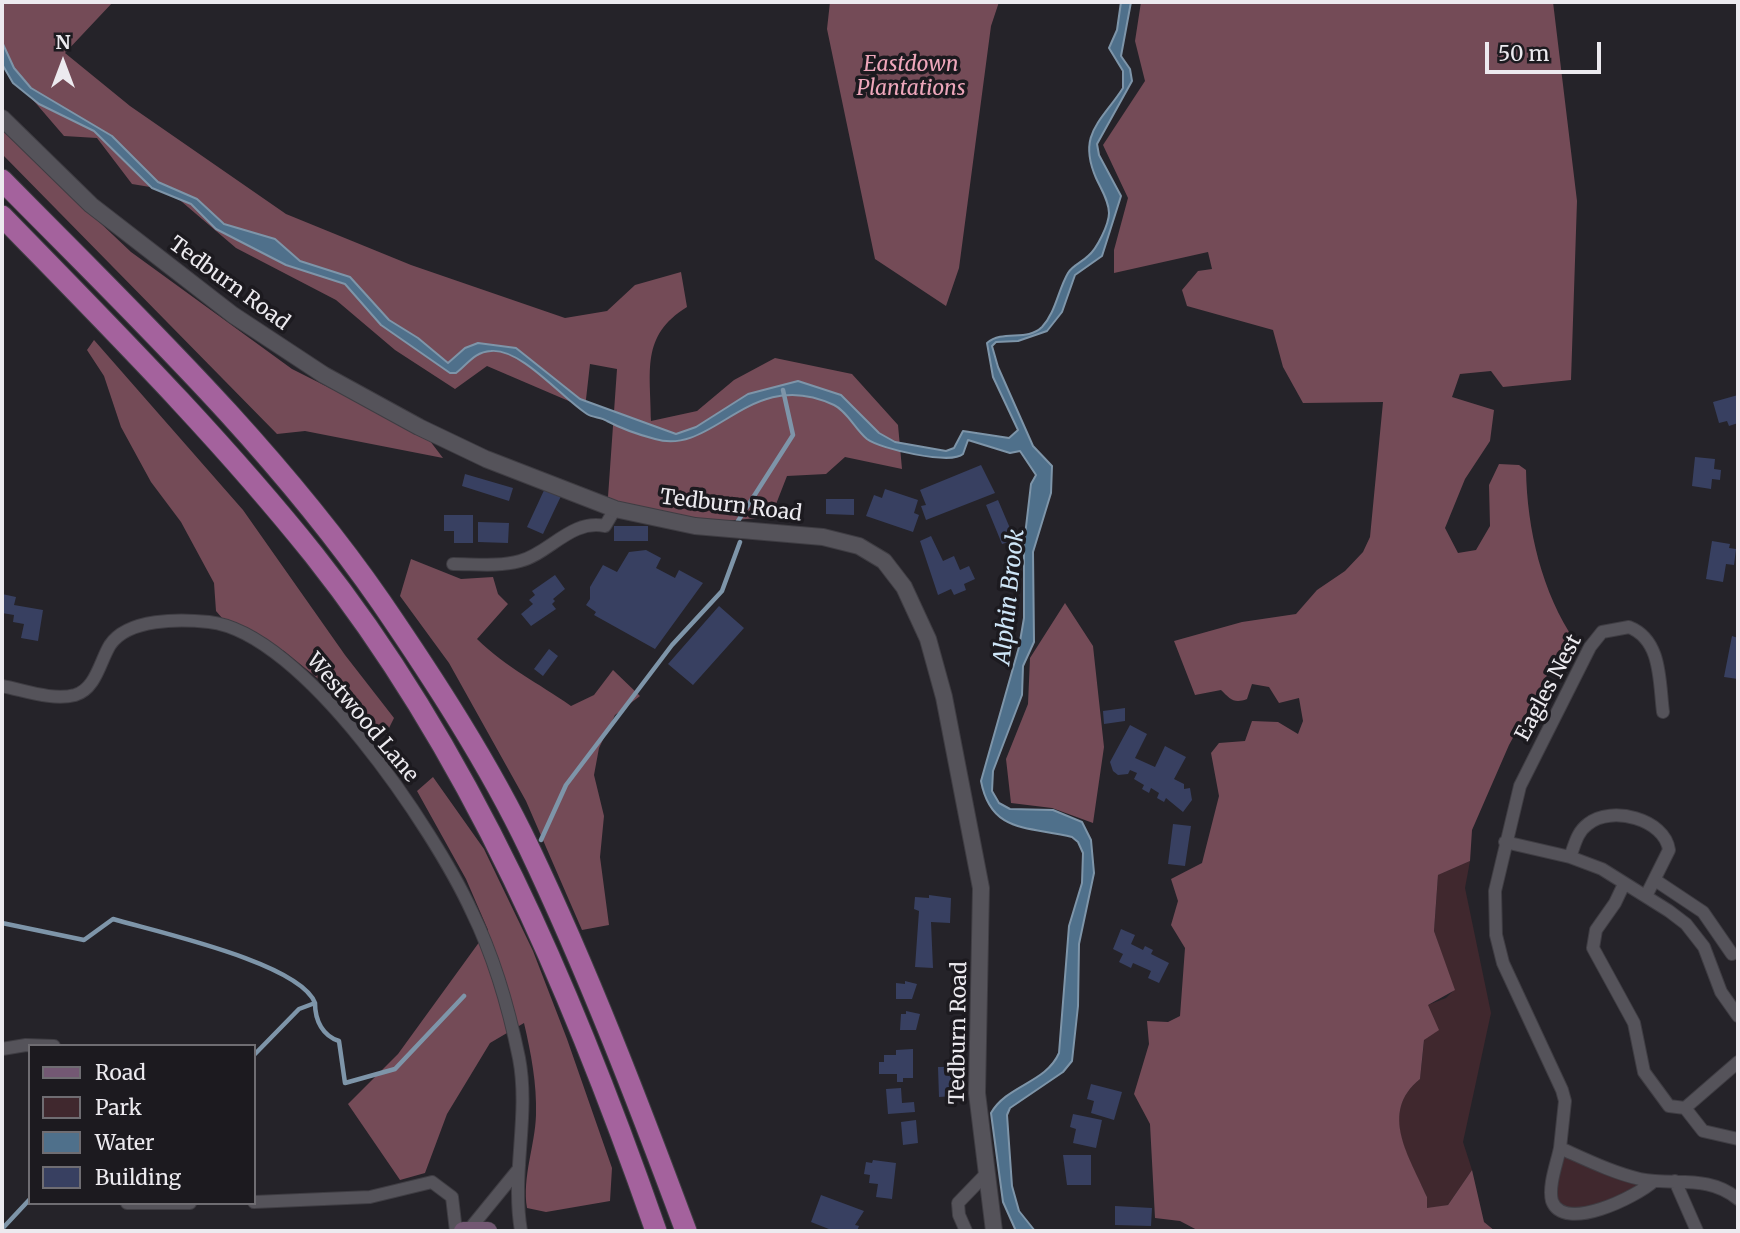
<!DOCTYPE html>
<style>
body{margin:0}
#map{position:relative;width:1740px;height:1233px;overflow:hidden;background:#252329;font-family:Merriweather,serif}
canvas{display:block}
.frame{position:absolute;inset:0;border:4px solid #eceaef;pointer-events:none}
.legend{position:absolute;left:28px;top:1044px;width:228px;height:161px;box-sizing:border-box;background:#1c1a1f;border:2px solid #6f6d72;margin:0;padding:9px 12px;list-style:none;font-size:21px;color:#eceaef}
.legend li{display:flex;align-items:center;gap:14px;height:35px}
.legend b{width:35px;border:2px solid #6f6d72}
.north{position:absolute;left:28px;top:28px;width:70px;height:70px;-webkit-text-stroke:5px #1c1a1f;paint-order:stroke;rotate:0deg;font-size:19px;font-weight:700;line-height:28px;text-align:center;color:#eceaef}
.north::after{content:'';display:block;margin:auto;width:24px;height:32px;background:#eceaef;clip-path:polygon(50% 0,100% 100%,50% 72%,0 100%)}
.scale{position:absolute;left:1485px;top:42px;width:116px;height:32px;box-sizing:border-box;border:4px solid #eceaef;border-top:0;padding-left:9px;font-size:21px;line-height:24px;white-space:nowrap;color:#eceaef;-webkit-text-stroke:5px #1c1a1f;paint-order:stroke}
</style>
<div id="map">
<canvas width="1740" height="1233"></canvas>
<div class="frame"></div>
<ul class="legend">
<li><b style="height:9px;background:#735873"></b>Road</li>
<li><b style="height:19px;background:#40282e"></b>Park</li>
<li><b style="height:19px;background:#4f708b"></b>Water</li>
<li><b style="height:19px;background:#384061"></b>Building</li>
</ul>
<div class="north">N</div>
<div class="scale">50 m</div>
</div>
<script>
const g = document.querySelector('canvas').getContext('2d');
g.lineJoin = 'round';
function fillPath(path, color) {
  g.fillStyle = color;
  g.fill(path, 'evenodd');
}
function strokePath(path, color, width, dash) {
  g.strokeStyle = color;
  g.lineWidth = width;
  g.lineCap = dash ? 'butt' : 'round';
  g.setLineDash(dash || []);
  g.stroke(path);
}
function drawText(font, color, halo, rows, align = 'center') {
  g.font = font + ' Merriweather,serif';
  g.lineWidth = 7;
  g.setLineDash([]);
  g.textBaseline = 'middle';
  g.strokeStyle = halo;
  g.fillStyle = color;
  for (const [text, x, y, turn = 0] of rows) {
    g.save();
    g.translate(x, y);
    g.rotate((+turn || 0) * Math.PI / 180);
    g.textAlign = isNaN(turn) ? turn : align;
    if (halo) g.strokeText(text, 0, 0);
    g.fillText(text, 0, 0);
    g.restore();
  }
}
fillPath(new Path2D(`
 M1470,861l-5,27 26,125 -28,129 9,28 -24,35 -21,4v-12c-18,-40 -49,-84 -7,-118l8,-74 18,-7 8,-8 -20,-59 4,-56z
 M1567,1155l68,27 4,4 -53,26 -13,1 -15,-11 -3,-13 6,-31z`), '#40282e');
fillPath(new Path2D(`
 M2,2h111l-48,51 65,53 156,108 125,51 154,53 42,-7 28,-26 46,-13 6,35c-47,29 -36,64 -36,114l46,-10 37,-31 41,-22 77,16 46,51 4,44 -57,-12 -19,17 -39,2 -16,41 -60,5 -68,-9 -35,-16 9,-128 -27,-5 -5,44 -98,-42 -32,23 -60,-39 -59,-50 -100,-52 -68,-58 -36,-6 -35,-46 -33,-2 -62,-72z
 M830,2h169l-8,24 -32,242 -13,38 -71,-47 -48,-230z
 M1141,2h412l24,199 -6,179 -68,7 -12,-16 -31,3 -8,23 42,13 -4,31 -25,38 -20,49 13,25 18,-3 14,-24 -1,-41 10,-21 20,1 7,5c1,59 16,123 49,171l-19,18 -47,86 -37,85 -2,31 -32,14 -4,56 21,59 -27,15 11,25 -15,10 -4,39c-42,34 -10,78 7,118v11l21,-3 24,-35 12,52 11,9h-296l-19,-10 -25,-3 -5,-94 -16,-30 15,-50 -2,-23 21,1 12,-6 5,-68 -14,-23 7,-24 -7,-22 31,-16 17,-67 -8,-43 8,-10 26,-2 7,-20 26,1 20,12 5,-13 -4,-23 -20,5 -10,-16 -17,-3 -5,15c-13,5 -17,0 -26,-9l-26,5 -21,-54 68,-19 54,-8 21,-24 28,-19 18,-19 7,-15 13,-135 -80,1 -20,-36 -10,-37 -86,-24 -5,-16 16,-19 14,-2 -4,-17 -94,21v-23l14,-52 -25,-53 42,-64 -10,-40z
 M2,130l129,122 161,117 135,68 16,21 -138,-27 -28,3 -275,-280z
 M94,340l149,170 102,145 49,63 -8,16 -102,-83 -56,-26 -12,-14 -2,-28 -33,-61 -30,-40 -30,-55 -17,-51 -17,-26z
 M411,559l50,20 32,-2 5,17 10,10 -31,35c31,30 60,43 94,67l23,-11 19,-25 27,26 -25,19 -16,33 -5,27 10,41 -4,41 9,68 -27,5 -56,-129 -77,-138 -49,-67z
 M1065,603l28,43 11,101 -11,76 -41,-15 -41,-5 -5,-44 22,-55 2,-46z
 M433,777l51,72 49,102 34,88 45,129 -2,33 -64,11 -19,-4c-5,-31 8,-62 9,-93 1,-31 -5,-62 -12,-92l-34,20 -43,71 -22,59 -25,7 -52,-76 50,-50 90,-124 -22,-51 -49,-88z`), '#744b57');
const water = new Path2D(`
 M1121,2h10l-10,54 9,13 2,12 -35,63 2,11 22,41 -19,60 -27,19 -13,37 -15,19 -29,10 -22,1 -4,4 6,21 35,79 19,20 -1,27 -18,59 1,90 -11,24 -1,29 -29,76 -1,20 7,12 11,6 43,1 29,12 9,18 3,33 -15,71 -1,62 -6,55 -9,11 -53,36 -3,7 5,71 7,25 16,20h-19l-13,-29 -12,-89c16,-28 55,-30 68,-60l10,-127 13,-43 1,-30 -5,-11 -6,-5c-41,-11 -81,-2 -91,-56l38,-134 5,-29v-74l7,-60 5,-9 -16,-24 -10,2 -42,-13 -5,14c-12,11 -83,-5 -96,-15 -12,-10 -20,-28 -33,-34 -84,-40 -120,52 -179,34 -19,-5 -31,-9 -48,-18 -6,-4 -14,-3 -20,-7 -25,-16 -66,-66 -96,-63 -17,1 -23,13 -35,22h-6l-69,-48 -36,-41 -59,-19 -70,-36 -25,-25 -39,-16 -58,-57 -55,-27 -26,-21 -11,-19v-22l12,26 17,20 81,48 46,46 39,17 27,25 51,15 25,22 50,16 39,43 29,18 30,25 17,-15 13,-5 38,5 64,51 96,35 20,-7 52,-33 50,-13 43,14 38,38 16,9 51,9 8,-3 9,-17 46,7 9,-8 -25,-53 -6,-34c16,-14 40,-1 55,-16 14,-15 16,-37 26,-54 5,-8 13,-10 20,-17 9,-7 21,-32 21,-43 0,-12 -8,-24 -13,-35 -19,-44 5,-56 27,-90v-17l-14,-23 8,-18z`);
fillPath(water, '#4f708b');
strokePath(water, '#7e95a9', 2);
strokePath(new Path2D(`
 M738,521l55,-86 -10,-45
 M541,840l25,-55 106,-140 50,-54 18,-49
 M2,923l82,17 29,-21c44,13 187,44 202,84
 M254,1055l45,-46 16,-6c0,18 8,33 24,38l6,42 50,-14 69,-73
 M2,1229l28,-30`), '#7e95a9', 4.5);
fillPath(new Path2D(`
 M1738,395v28l-9,3 -2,-5 -8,2 -6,-21z
 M1695,457l20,2 -1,10 7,1 -1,10 -8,-1 -1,10 -19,-3z
 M981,465l14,28 -69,27 -5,-14 5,-1 -6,-15z
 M465,474l48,14 -4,13 -47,-15z
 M546,486l16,8 -19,40 -16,-7z
 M885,489l33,11 -4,13 5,2 -6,17 -47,-16 8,-21 8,3z
 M826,499h28v16l-28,-1z
 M998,500l17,40 -13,4 -16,-39z
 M444,515h29v28h-19v-12h-10z
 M478,522l31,1 -1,20 -30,-1z
 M614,526h34v15h-34z
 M931,536l12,25 11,-5 6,14 9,-4 6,13 -11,5 2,6 -12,5 -3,-6 -13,6 -18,-54z
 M1712,541l18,3 -1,4 7,1 -2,16 -8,-1 -3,18 -17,-3z
 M646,550l15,8 -5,10 19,10 4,-8 24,13 -48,66 -61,-34 2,-3 -10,-7 4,-6v-12l13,-22 14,7 12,-20z
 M555,575l10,14 -12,10 2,2 -3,3 4,5 -25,17 -10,-12 12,-10 -4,-4 6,-5 -3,-4z
 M2,594l14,3 -2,8 29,5 -5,31 -17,-3 3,-14 -11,-2 1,-7 -12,-2z
 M719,606l25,22 -51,57 -25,-21z
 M1732,636l6,2v41l-14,-2z
 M549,649l9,7 -15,20 -9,-7z
 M1125,708v13l-21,3 -1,-13z
 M1130,725l17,9 -12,24 20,9 10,-21 21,11 -12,22 10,5v5l6,-1 2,12 -9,12 -17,-14 -2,4 -7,-4 2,-5 -8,-5 -2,5 -7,-4 2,-4 -10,-6 3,-6 -7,-3 -2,4 -10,1 -5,-4 -3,-9z
 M1173,824l18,2 -6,40 -17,-2z
 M929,895l22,3 -1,25 -19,-1 2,46 -18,-1 4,-56 -5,-2 1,-12 14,1z
 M1121,929l14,6 -4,9 12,6 2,-4 8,4 -2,4 18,9 -10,20 -11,-5 3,-7 -18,-8 -2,5 -12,-6 4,-8 -10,-5z
 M905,981l12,3 -5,15h-16v-16l9,1z
 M906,1011l14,3 -4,16h-16l1,-16h5z
 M913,1049v29h-10v4h-6v-8h-18v-12h5v-7h12v-5z
 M938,1067h13l2,29 -14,1z
 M1091,1084l31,8 -8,28 -23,-7 3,-12 -7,-2z
 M901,1088l1,15 12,-1 1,10 -27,2 -2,-25z
 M1073,1114l29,6 -6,28 -23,-5 3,-14 -6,-2z
 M916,1120l2,23 -15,2 -2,-23z
 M1063,1155h28v30h-24z
 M873,1160l23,3 -4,36 -16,-2 2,-13 -9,-1 1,-8 -6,-1 2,-12 6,1z
 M821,1195l43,16 -9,14 4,1 -2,5h-23l-23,-9z
 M1115,1206l37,2 -1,18 -36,-1z`), '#384061');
const minor = new Path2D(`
 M453,564c22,0 45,3 67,-3 30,-8 51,-42 85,-35l10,-17
 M2,686c22,4 50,15 73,9 21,-6 25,-34 35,-50 18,-27 70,-26 99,-23 94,10 226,209 263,290 22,45 37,97 47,146 11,58 -8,115 2,173
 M1663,712c-4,-31 -1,-72 -34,-85l-27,5 -12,15 -70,139 -25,105 1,44 7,28 59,127 3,11 -5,47c25,11 53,25 80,31 35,7 68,-5 98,20
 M1505,842l65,15 32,12 67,42 17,13 18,23 17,45 17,24
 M1570,857c5,-13 7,-25 18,-33 23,-19 77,-5 81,26l-22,44
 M1655,880l48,32 29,42
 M1624,884l-9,19 -19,27 -3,18 41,75 10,49 25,34 16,2
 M2,1049l24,-4 28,1
 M1685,1108l53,-46
 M1685,1108l18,23 35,8
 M1560,1148c-3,15 -12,38 -8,53 12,32 84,-4 102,-20
 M1675,1181l22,50
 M254,1202l116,-5 62,-15 20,15 4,34
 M127,1203h63
 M468,1231l49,-60
 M966,1231l-7,-16 -1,-12 28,-29`);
const tertiary = new Path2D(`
 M2,118l89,87 142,110 91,60 95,52 67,32 129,50 80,17 128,11 36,9 25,15 20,26 24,52 16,58 37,191 -4,205 17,138`);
const secondary = new Path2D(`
 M463,1231h25`);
const trunk = new Path2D(`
 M2,180c132,134 271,266 379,422 52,76 108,162 148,246 59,124 109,254 157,383
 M2,216c107,110 216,219 312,339 158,199 259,438 342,676`);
strokePath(minor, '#3f3d43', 14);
strokePath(tertiary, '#3f3d43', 18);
strokePath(secondary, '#3f3d43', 19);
strokePath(trunk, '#3f3d43', 23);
strokePath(minor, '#55535a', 12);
strokePath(tertiary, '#55535a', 16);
strokePath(secondary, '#735873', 18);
strokePath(trunk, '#a4629d', 21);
drawText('italic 21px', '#eea7bb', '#1c1a1f', [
 ["Eastdown",911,65],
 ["Plantations",911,89]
]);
drawText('21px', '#eceaef', '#1c1a1f', [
 ["Tedburn Road",229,284,36],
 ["Tedburn Road",731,506,7],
 ["Eagles Nest",1549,688,-62],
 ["Westwood Lane",362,718,50],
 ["Tedburn Road",959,1033,-89]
]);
drawText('italic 23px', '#cee5f7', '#1c1a1f', [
 ["Alphin Brook",1010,597,-84]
]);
</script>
